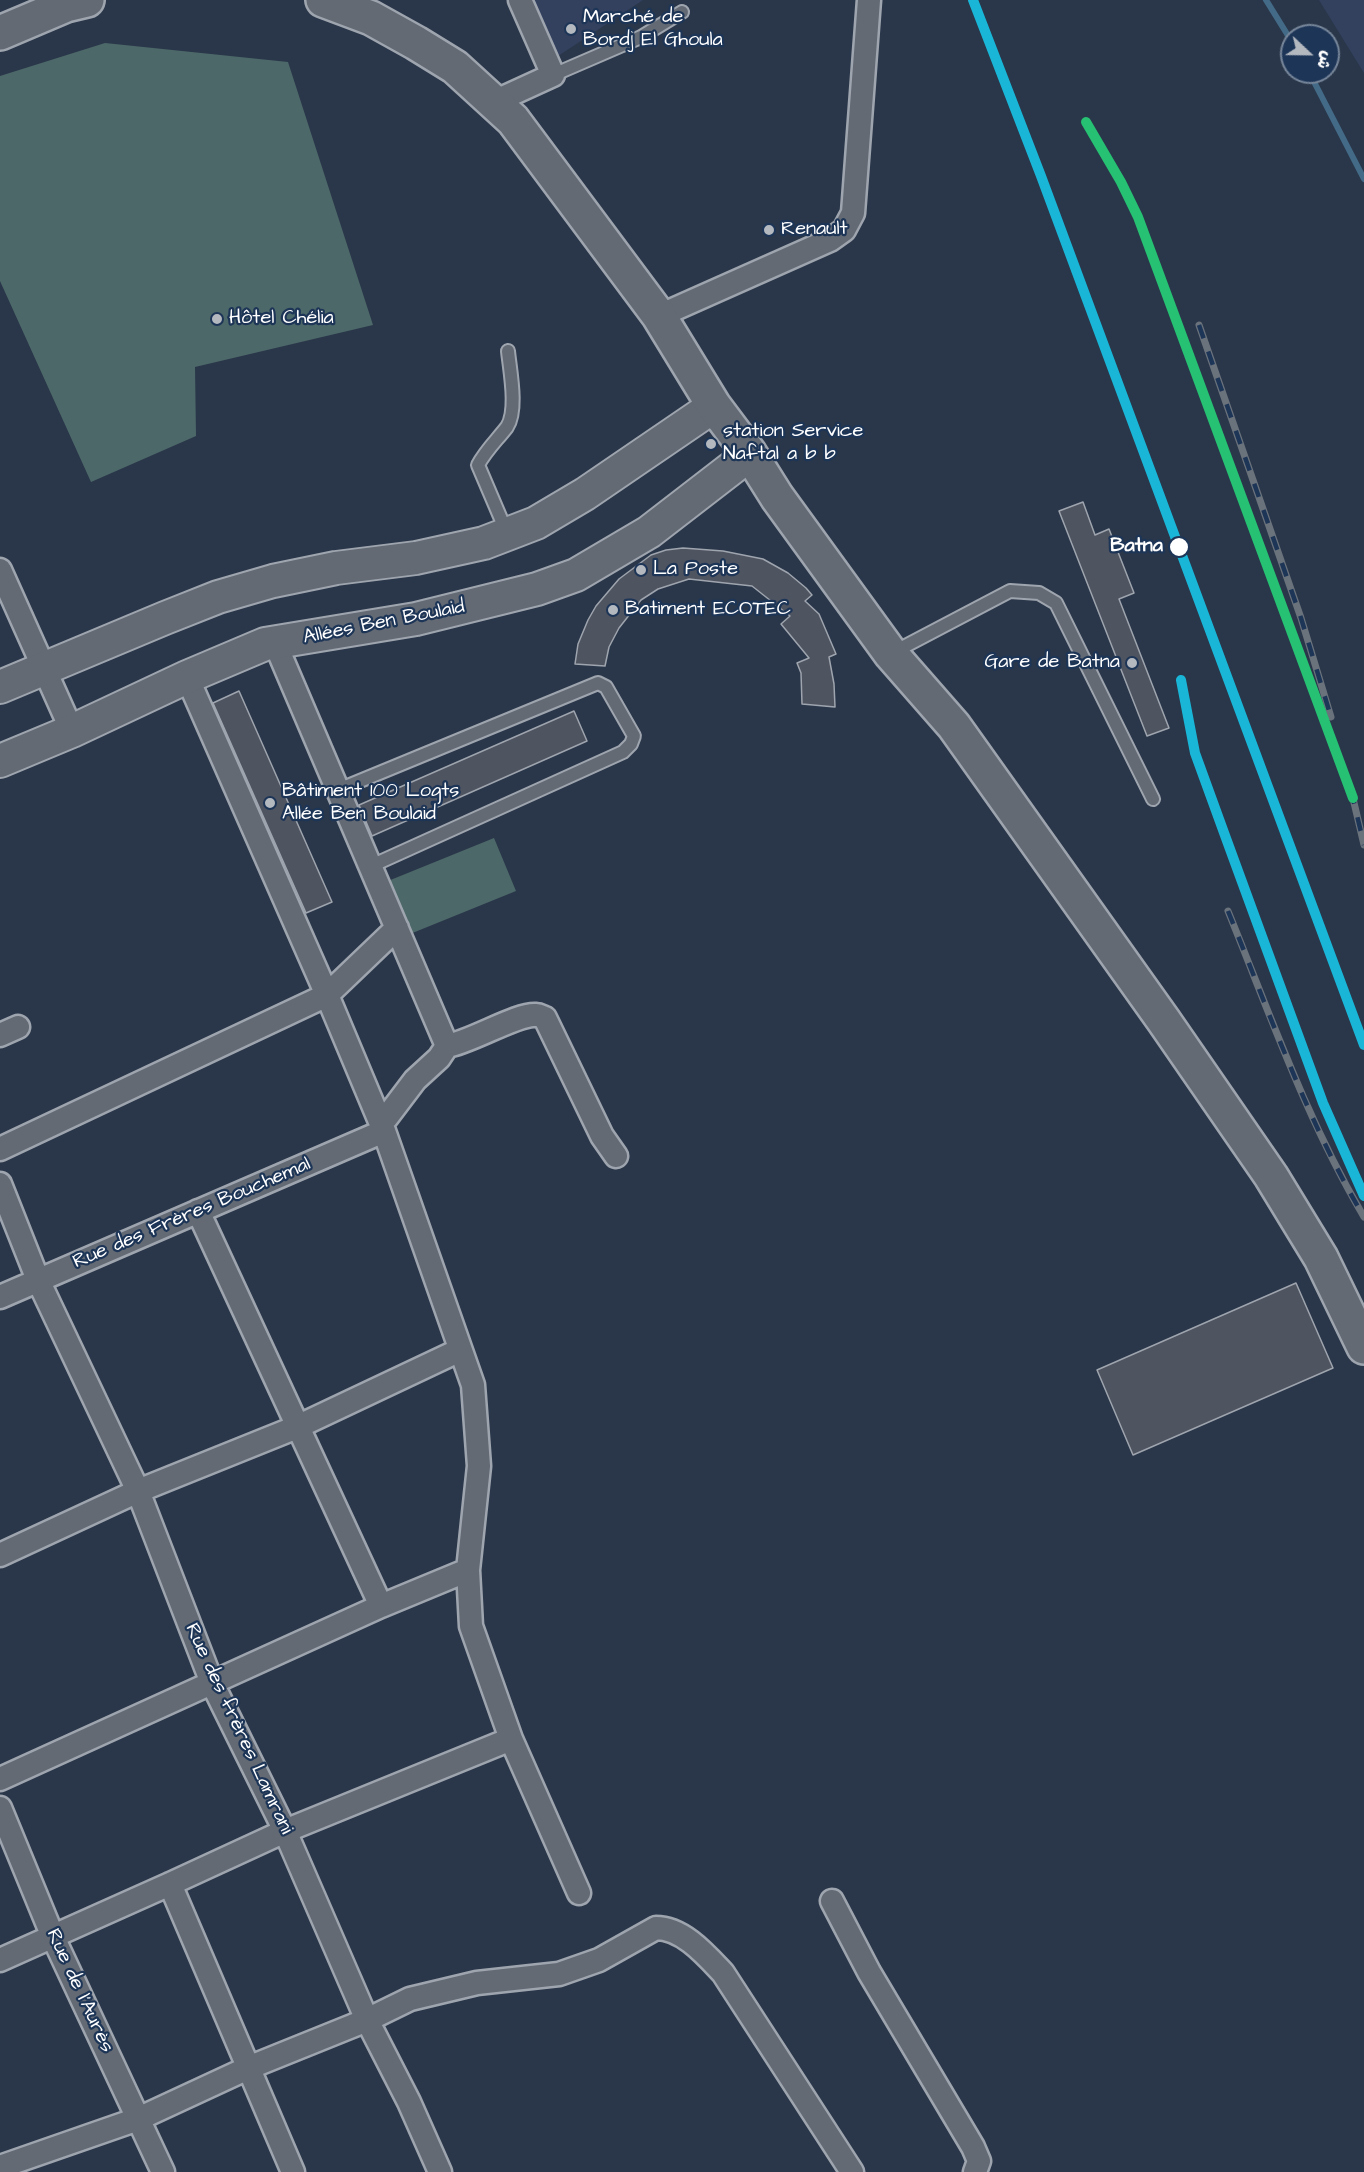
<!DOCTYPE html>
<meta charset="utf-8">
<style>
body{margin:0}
#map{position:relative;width:1364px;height:2172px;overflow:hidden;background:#2a374a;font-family:"Architects Daughter","Playpen Sans Arabic",sans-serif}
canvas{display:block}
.north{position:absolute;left:1280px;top:24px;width:60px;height:60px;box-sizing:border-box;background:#1d3557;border:2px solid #77869a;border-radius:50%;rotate:112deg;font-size:16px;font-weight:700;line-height:24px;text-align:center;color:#fff}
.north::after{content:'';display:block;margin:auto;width:21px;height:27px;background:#b4b9c0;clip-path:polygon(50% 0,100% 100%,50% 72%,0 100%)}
</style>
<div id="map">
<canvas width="1364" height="2172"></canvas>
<div class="north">ش</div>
</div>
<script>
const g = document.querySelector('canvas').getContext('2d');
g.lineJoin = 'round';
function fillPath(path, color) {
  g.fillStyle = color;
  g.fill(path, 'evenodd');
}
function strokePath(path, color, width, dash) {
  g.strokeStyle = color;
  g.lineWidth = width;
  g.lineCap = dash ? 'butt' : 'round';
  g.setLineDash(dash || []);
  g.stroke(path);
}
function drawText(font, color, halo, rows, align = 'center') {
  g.font = font + ' "Architects Daughter",sans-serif';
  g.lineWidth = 4.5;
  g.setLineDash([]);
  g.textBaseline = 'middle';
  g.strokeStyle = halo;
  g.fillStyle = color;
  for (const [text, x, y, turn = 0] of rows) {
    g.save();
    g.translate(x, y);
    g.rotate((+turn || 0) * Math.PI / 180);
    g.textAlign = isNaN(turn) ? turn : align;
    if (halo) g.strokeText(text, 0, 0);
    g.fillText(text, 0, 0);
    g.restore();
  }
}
fillPath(new Path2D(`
 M530,0h113l-88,58z
 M1319,0h45v73z`), '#33415f');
fillPath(new Path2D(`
 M105,43l183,19 85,263 -178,42 1,69 -105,46 -91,-201v-205z
 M494,838l22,53 -106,43 -22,-53z`), '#4d6869');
strokePath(new Path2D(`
 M1266,0l26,42
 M1309,72l55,107`), '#436a87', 6);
const building = new Path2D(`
 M1083,502l12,33 14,-6 25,64 -15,6 50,129 -22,8 -88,-225z
 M683,548l40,3 40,8 25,14 18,15 6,7 -7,6 14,13 17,40 -7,3 5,27 1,23 -33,-3 -1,-31 -4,-10 12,-5 -28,-34 9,-8 -38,-30 -63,-7 -31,10 -17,11 -22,28 -10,19 -4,19 -30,-2 3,-20 10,-24 8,-14 23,-27 32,-24 15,-5z
 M239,691l93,211 -26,11 -93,-210z
 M574,711l13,30 -215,95 -13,-31z
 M1296,1283l37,85 -200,87 -36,-85z`);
fillPath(building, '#4f5461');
strokePath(building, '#9fa5ae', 1.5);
const lane = new Path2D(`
 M553,75l88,-38 41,-25
 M507,533l-29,-68c8,-15 19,-25 29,-38 11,-17 3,-56 1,-76
 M892,653l118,-62 29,2 17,10 97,196
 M338,790l260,-107 8,4 28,49 -3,8 -8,8 -252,114`);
const street = new Path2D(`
 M494,102l59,-27 -33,-75
 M659,316l171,-76 14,-10 9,-17 16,-213
 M0,570l72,161
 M275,643l172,403c24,-4 71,-33 89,-31 4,0 6,2 9,3l57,118 14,20
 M187,677l140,318 57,136 89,254 6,81 -11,104 3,56 40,113 68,154
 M0,1035l18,-8
 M387,1117l28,-37 24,-22 8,-12
 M0,1149l327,-154 70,-67
 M0,1184l38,96 100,211 74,192 73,148 82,189 42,82 31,70
 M198,1211l183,395
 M0,1297l384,-166
 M0,1555l138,-64 159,-64 163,-77
 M0,1779l381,-173 87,-36
 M0,1808l53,129 110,235
 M170,1884l123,288
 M832,1901l37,71 104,175 6,14 -4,11
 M0,1960l170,-76 115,-53 226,-92
 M0,2167l138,-48 110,-51 119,-48 43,-21 67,-16 82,-9 40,-14 57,-32c27,0 50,27 67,45l129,199`);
const secondary = new Path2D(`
 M0,687l165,-69 53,-21 55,-16 63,-13 80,-10 68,-15 52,-20 49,-29 129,-88
 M0,761l72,-30 115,-54 78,-33 151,-25 121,-30 39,-14 73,-43 101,-78`);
const primary = new Path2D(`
 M323,0l48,18 45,25 39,24 58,53 146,196 55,90 36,48 27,43 114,157 63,72 210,295 107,155 50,82 43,89
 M0,33l66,-28 21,-5`);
strokePath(lane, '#9fa5ae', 16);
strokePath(street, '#9fa5ae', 27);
strokePath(secondary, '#9fa5ae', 36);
strokePath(primary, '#9fa5ae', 38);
strokePath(lane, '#636a74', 12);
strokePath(street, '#636a74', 22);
strokePath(secondary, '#636a74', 32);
strokePath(primary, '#636a74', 33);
const rail = new Path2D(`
 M1086,122l35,60 17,35 215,581
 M1199,325l102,293 30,99
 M1181,680l14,73 28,77 100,273 41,93
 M1351,790l13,55
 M1228,911c42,103 79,210 136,306`);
strokePath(rail, '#6a727c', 7);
strokePath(rail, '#1d3557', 4.5, [14]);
strokePath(new Path2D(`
 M973,0l68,176 323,869
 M1181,680l14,73 28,77 100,273 41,93`), '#1ab6d8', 10);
strokePath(new Path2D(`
 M1086,122l35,60 17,35 215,581`), '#26c172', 10);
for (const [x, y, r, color] of [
 [571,29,6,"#b4b9c0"],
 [769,230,6,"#b4b9c0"],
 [217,319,6,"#b4b9c0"],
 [711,444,6,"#b4b9c0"],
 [1179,547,10,"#fff"],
 [641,570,6,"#b4b9c0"],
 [613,610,6,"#b4b9c0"],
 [1132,663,6,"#b4b9c0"],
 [270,803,6,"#b4b9c0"]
]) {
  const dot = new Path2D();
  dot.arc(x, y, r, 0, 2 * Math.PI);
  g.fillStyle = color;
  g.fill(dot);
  strokePath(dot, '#1d3557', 2);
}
drawText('20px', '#fff', '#1d3557', [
 ["Marché de",583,18],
 ["Bordj El Ghoula",583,41],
 ["Renault",781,230],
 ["Hôtel Chélia",229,319],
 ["station Service",723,432],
 ["Naftal a b b",723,455],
 ["La Poste",653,570],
 ["Batiment ECOTEC",625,610],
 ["Gare de Batna",1120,663,"right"],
 ["Bâtiment 100 Logts",282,792],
 ["Allée Ben Boulaid",282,815]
], 'left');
drawText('bold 20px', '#fff', '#1d3557', [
 ["Batna",1163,547]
], 'right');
drawText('20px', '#fff', '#1d3557', [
 ["Allées Ben Boulaid",384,623,-11],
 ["Rue des Frères Bouchemal",192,1214,-23],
 ["Rue des frères Lamrani",238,1729,65],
 ["Rue de l'Aurès",79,1991,65]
]);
</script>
